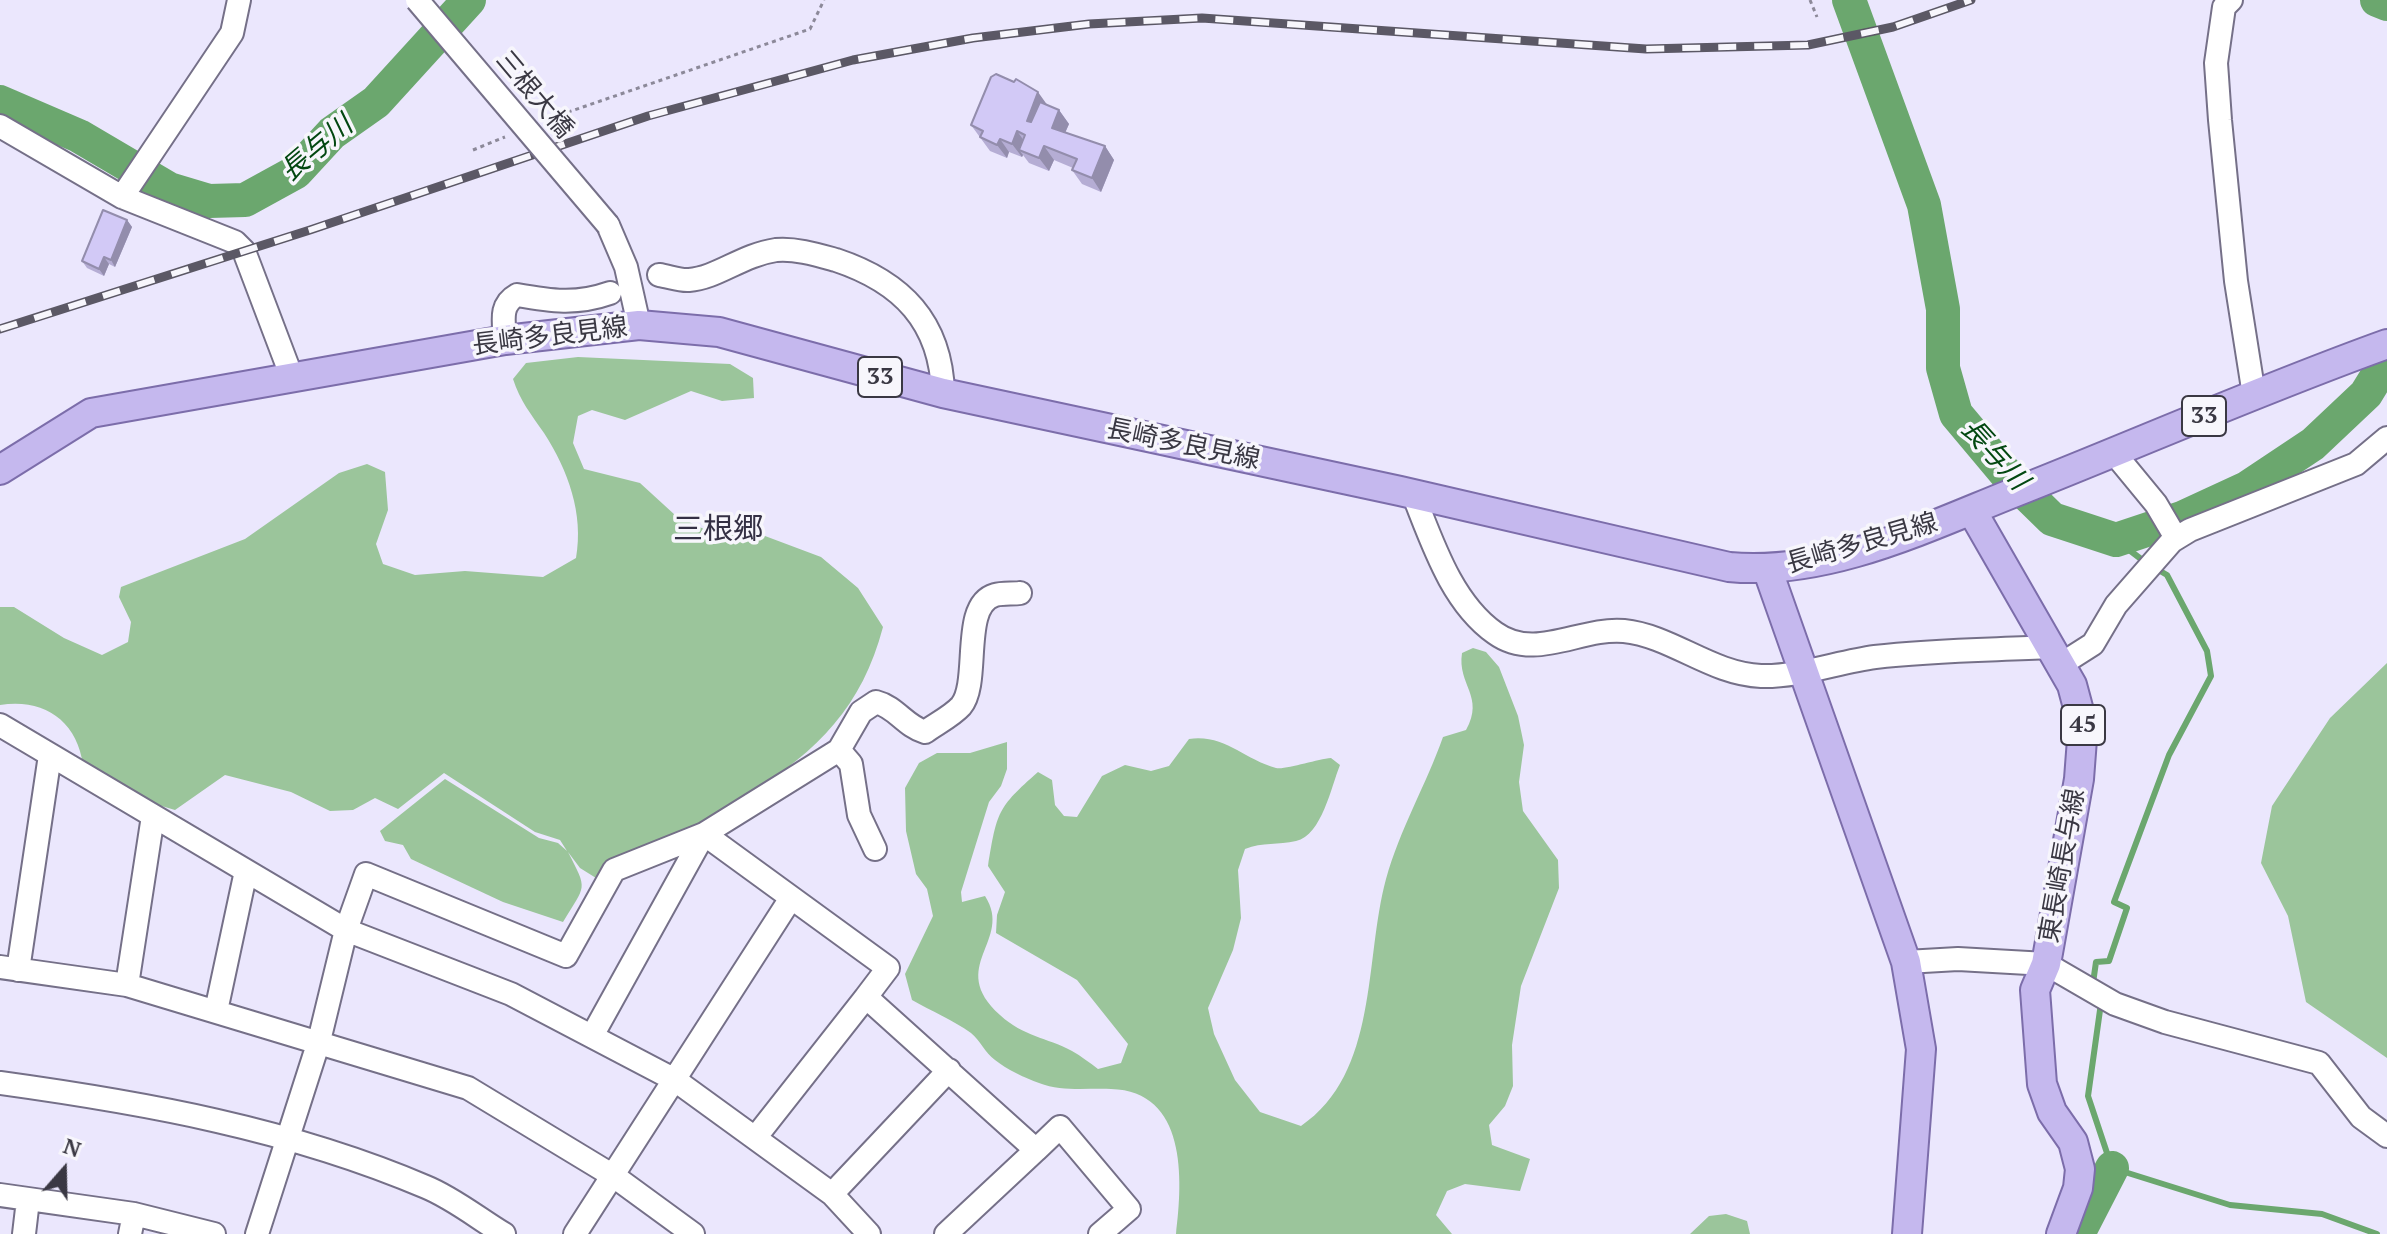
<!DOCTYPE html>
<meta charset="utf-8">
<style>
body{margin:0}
#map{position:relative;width:2387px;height:1234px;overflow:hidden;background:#ebe7fd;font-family:"PT Serif",serif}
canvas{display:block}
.north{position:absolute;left:24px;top:1130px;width:80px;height:80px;-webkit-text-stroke:6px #f7f6fc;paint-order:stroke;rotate:20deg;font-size:22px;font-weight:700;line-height:32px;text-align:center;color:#3a3843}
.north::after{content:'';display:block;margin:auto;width:28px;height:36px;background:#3a3843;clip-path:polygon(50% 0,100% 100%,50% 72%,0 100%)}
</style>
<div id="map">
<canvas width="2387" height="1234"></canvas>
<div class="north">N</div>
</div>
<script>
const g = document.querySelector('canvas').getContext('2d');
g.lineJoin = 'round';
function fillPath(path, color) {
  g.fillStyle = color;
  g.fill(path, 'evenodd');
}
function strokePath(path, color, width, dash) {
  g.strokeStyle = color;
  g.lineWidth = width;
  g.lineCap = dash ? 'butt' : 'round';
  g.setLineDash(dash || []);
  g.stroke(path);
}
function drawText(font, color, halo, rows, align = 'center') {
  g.font = font + ' "PT Serif","Noto Sans JP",serif';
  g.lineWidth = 7;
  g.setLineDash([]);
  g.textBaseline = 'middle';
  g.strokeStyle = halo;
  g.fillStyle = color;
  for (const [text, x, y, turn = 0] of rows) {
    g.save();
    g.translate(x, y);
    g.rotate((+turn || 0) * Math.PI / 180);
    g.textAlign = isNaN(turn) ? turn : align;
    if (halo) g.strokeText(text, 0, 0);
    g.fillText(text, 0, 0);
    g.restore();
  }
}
fillPath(new Path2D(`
 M578,357l152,7 23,14 1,20 -32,3 -31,-10 -66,29 -33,-10 -14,6 -5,27 11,26 56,14 35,32 37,18 29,-6 80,30 37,31 25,39c-21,80 -65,123 -133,167 -15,10 -30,22 -46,30 -40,20 -74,21 -108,54l-16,-10 -12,-16c20,39 18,32 -5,70l-60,-20 -92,-43 -8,-14 -18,-4 -5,-10 65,-52 94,59 19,5 9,8 -7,-11 -25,-8 -91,-59 -46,36 -23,-11 -22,12 -23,1 -39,-19 -66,-17 -50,35 -20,-6 -72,-39c-6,-45 -40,-67 -83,-60v-98h14l50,31 38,17 26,-13 3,-20 -12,-25 2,-10 124,-48 94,-66 28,-9 18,8 3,38 -12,34 7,20 32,11 50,-4 78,6 33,-19c8,-44 -8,-88 -32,-125 -13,-19 -24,-32 -31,-54l13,-16z
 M1473,648l13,4 13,15 19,49 6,29 -5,37 4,29 35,49 1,28 -38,98 -9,59 1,41 -8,20 -16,19 3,20 38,14 -10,32 -55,-7 -18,7 -11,24 16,19h-276c7,-55 11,-143 -65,-145 -25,-1 -48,3 -72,-6 -14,-5 -33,-14 -44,-23 -10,-7 -15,-20 -24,-27 -18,-13 -40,-22 -59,-33l-7,-26 28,-58 -6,-27 -11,-15 -10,-43 -1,-43 14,-25 18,-10h33l37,-11v27l-6,17 -12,16 -28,90 1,10 23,-6c29,45 -39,70 15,119 24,22 46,22 72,36 9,5 18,12 26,18l23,-6 7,-19 -51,-64 -81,-47 1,-18 8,-23 -17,-26c9,-54 9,-58 50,-94l14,8 3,25 9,11 13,1 25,-41 23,-11 26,6 18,-5 20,-27c36,-5 54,20 87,29 10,2 41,-9 55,-10l9,7c-9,22 -18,70 -44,76 -18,4 -33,1 -51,8l-7,21 3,48 -8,32 -25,58 6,26 21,46 25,32 41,14c78,-53 63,-166 85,-247 14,-50 40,-94 57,-142l23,-7c19,-34 -9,-45 -4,-77z
 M2387,663v395l-81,-56 -18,-86 -27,-53 11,-57 58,-88z
 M1726,1214l21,7 3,13h-60l19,-18z`), '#9bc59b');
strokePath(new Path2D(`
 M2116,540l29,22
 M2093,983l3,-21 13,-1 18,-53 -13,-6 55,-147 42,-79 -4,-25 -40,-76 -12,-7
 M2101,1003l-13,93 24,72 118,37 92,9 55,20`), '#6ba76e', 6);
strokePath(new Path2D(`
 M1849,0l75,205 19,104v59l13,46 52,62 44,43 64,21 66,-22 65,-30 66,-44 53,-50 21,-34
 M2377,0l10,4
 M0,102l79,34 90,53 40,12 36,-1 51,-28 36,-39 44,-31 93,-102
 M2078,1234l34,-66`), '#6ba76e', 34);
const minor = new Path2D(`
 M2231,0l-7,7 -8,56 4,57 16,161 18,114
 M0,126l122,71 113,45 9,9 47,124
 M122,197l110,-164 7,-33
 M608,225l18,42 13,58
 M659,275c9,1 21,6 30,5 28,-2 53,-25 87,-30 19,-2 42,5 60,10 66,22 105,62 107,133
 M505,340c-1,-18 -6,-35 12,-45 34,6 59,10 93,-2
 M2114,453l42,51 20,34
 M1413,494c19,47 38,108 82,139 40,29 85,-6 129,-2 48,5 87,43 137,45 38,1 77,-14 114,-19 57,-7 117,-7 175,-10
 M2060,665l33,-21 23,-39 56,-64 18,-11 166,-66 31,-26
 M0,725l346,205 165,64 164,86 157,114 37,40
 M839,750l12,14 8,51 16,34
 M1906,962l52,-3 88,5 69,40 50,18 154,41 42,54 26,19
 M0,967l127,18 341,103 147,89 78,57
 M18,970l32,-215
 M127,985l26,-169
 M216,1011l30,-140
 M592,1036l112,-202 135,-84 22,-38 15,-10c20,5 29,24 49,30 11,-8 27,-16 36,-26 20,-24 -1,-101 34,-111 7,-2 18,-1 25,-2
 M0,1083c145,20 290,46 426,104 27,11 53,32 78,47
 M755,1138l111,-141
 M832,1194l117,-124
 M0,1195l134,19 80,20
 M24,1234l4,-34
 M130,1234l4,-20
 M257,1234l62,-193 27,-111 20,-56 200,82 48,-86 90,-36 184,134 -22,29 170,153 24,-23 69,82 -29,25
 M575,1234l216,-336
 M946,1234l90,-84`);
const major = new Path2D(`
 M0,470l91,-57 414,-73 134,-15 80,7 224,61 457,98 329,76c96,9 192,-37 279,-72 127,-50 251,-105 379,-151
 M1972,511l100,174 11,41 -4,53 -33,185 -11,26 7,94 10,28 21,30 7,27 -2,19 -17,46
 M1768,571l138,391 15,87 -14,185`);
strokePath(minor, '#757088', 26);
strokePath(major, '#7c6daa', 32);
strokePath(new Path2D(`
 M1810,0l7,17
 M545,120l265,-91 14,-29
 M473,150l32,-13`), '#8c8999', 3, [4, 4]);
strokePath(minor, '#fff', 22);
strokePath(major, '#c5b8ee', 28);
const rail = new Path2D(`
 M0,329l310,-99 338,-114 205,-56 120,-22 116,-14 113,-6 444,31 162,-4 85,-18 78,-27`);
strokePath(rail, '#5b5865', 9);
strokePath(rail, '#f7f6fc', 6, [18]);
const minorBridge = new Path2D(`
 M417,0l191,225`);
strokePath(minorBridge, '#757088', 26, []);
strokePath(minorBridge, '#fff', 22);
fillPath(new Path2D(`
 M1048,105l11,5 10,14 -4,9 40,13 9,14 -13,32 -19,-8 -10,-14 1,-2 -19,-8 -5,11 -20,-8 -6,-8 -1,2 -13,-5 -2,6 -17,-7 -19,-26z
 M127,220l5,7 -17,40 -6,-3 -5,12 -17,-8 -5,-7z`), '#b5add4');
fillPath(new Path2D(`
 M1038,92l10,14 -12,28 -9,-13z
 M1059,110l10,14 -8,18 -9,-14z
 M1017,131l10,14 -8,5 4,5 -1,2 -10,-13z
 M1000,139l9,13 -2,6 -10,-13z
 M1044,146l10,14 -5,11 -10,-13z
 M1105,146l9,14 -13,32 -9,-14z
 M127,220l5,7 -17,40 -4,-7z
 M104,257l5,7 -5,12 -5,-7z`), '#938dac');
const building = new Path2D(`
 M996,74l18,8 2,-3 22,13 -11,29 4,1 9,-20 19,8 -7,18 53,18 -13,32 -20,-8 5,-11 -33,-13 -5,12 -20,-8 6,-15 -8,-4 -5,13 -12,-5 -3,6 -17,-8 3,-6 -12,-6 20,-48z
 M103,210l24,10 -16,40 -7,-3 -5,12 -17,-8z`);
fillPath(building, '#d2c9f6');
strokePath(building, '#938dac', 2);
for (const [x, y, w] of [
 [880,377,44],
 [2204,416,44],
 [2083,725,44]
]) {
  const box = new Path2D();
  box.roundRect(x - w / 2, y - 20, w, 40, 6);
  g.fillStyle = '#f7f6fc';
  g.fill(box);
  strokePath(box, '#3a3843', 2);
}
drawText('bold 24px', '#3a3843', null, [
 ["33",880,377],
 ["33",2204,416],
 ["45",2083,725]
]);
drawText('26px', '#3a3843', '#f7f6fc', [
 ["三根大橋",534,95,50],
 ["長崎多良見線",550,337,-7],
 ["長崎多良見線",1183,445,12],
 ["長崎多良見線",1862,544,-16],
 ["東長崎長与線",2063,866,-80]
]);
drawText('italic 28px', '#034811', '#f7f6fc', [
 ["長与川",317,149,-40],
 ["長与川",1994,455,48]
]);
drawText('30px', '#343044', '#f7f6fc', [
 ["三根郷",718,530]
]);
</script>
